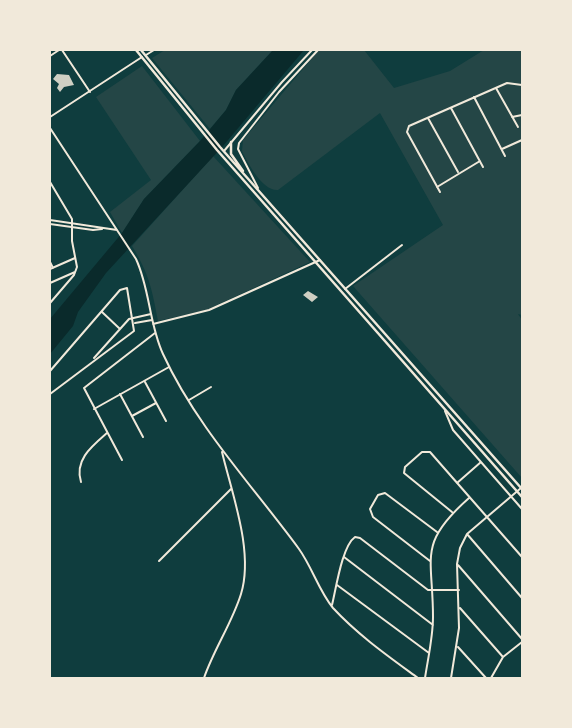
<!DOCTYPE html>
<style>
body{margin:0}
#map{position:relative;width:572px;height:728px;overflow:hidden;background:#0f3d3e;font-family:Overpass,sans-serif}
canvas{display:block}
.frame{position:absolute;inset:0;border:51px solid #f1e9da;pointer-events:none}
</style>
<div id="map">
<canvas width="572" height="728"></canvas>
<div class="frame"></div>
</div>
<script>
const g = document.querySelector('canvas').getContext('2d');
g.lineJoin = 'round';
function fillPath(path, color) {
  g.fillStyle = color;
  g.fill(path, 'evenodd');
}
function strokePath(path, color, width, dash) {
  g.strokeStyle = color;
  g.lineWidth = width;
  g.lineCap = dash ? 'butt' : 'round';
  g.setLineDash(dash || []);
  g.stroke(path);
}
fillPath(new Path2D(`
 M165,50h108l-37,40 -10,20 -16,19 -58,-71z
 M319,50h45l30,38 56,-17 34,-21h38v265l-4,-1 4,6v158l-169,-192 90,-61 -63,-112 -102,77c-16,1 -30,-27 -36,-39l1,-11z
 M142,66l58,75 -56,58 -22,34 -12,-21 41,-32 -55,-83z
 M213,156l97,106 -104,48 -48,11c-6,-32 -9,-47 -26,-75z`), '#244646');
fillPath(new Path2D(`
 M273,50h31l-81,96 -117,127 -28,39 -5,14 -23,28v-35l72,-86 22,-34 56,-58 26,-31 10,-20z`), '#0a2a2b');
fillPath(new Path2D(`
 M57,74l12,1 5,10 -10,2 -4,5 -3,-4 2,-4 -6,-5z
 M308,291l10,6 -6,5 -9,-7z`), '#cfcfc3');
strokePath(new Path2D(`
 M62,50l28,42
 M146,55l8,-5
 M496,88l22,39
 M474,97l31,59
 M451,108l32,59
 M512,117l10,-2
 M428,118l30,54
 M50,128l86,131c14,30 13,65 27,95 33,72 89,131 136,195 13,18 20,42 34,59 25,27 55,48 85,70
 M502,149l20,-9
 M50,182l22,37v22l5,26 -3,8 -24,28
 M437,187l43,-26
 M258,188l-20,-39 1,-6 40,-51 39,-42
 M440,192l-33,-60 2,-6 98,-43 15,2
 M50,220l67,10
 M50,224l43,6 9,-1
 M50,262l3,6
 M50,269l25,-11
 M50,283l25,-11
 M345,289l57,-44
 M102,312l18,17
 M135,323l17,-3
 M153,324l56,-14 111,-50
 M94,358l35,-39 22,-5
 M50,371l70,-81 7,-2 7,43 -84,63
 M145,382l21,39
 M120,394l23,43
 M189,400l22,-13
 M94,409l75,-42
 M445,411l8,19 69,79
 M132,416l24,-13
 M122,460l-38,-72 71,-55
 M81,482c-7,-22 11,-36 26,-49
 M457,483l24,-21
 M452,512l-48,-39 1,-6 17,-15h8l92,105
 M467,534l55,64
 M344,557l89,68
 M159,561l72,-72
 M430,561l-57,-44 -3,-8 8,-14 7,-2 52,39
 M458,565l64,74
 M337,585l92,68
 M332,605c4,-16 10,-59 23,-68l5,1 68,52h31
 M460,608l43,49
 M458,647l28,31
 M204,678c10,-29 28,-55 37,-84 13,-42 -9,-100 -19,-142
 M425,678c3,-20 8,-41 8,-61 0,-61 -16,-73 36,-119
 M451,678l8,-50 -2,-64 3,-16 7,-14 54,-46
 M491,678l12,-21 19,-15`), '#f1e9da', 2);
strokePath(new Path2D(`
 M50,56l9,-6
 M50,117l92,-60
 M224,151l58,-69 30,-32`), '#f1e9da', 2);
strokePath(new Path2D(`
 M136,50l81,100 305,347
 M141,50l79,97 302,342
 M231,142v12l12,17`), '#f1e9da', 2.5);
</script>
